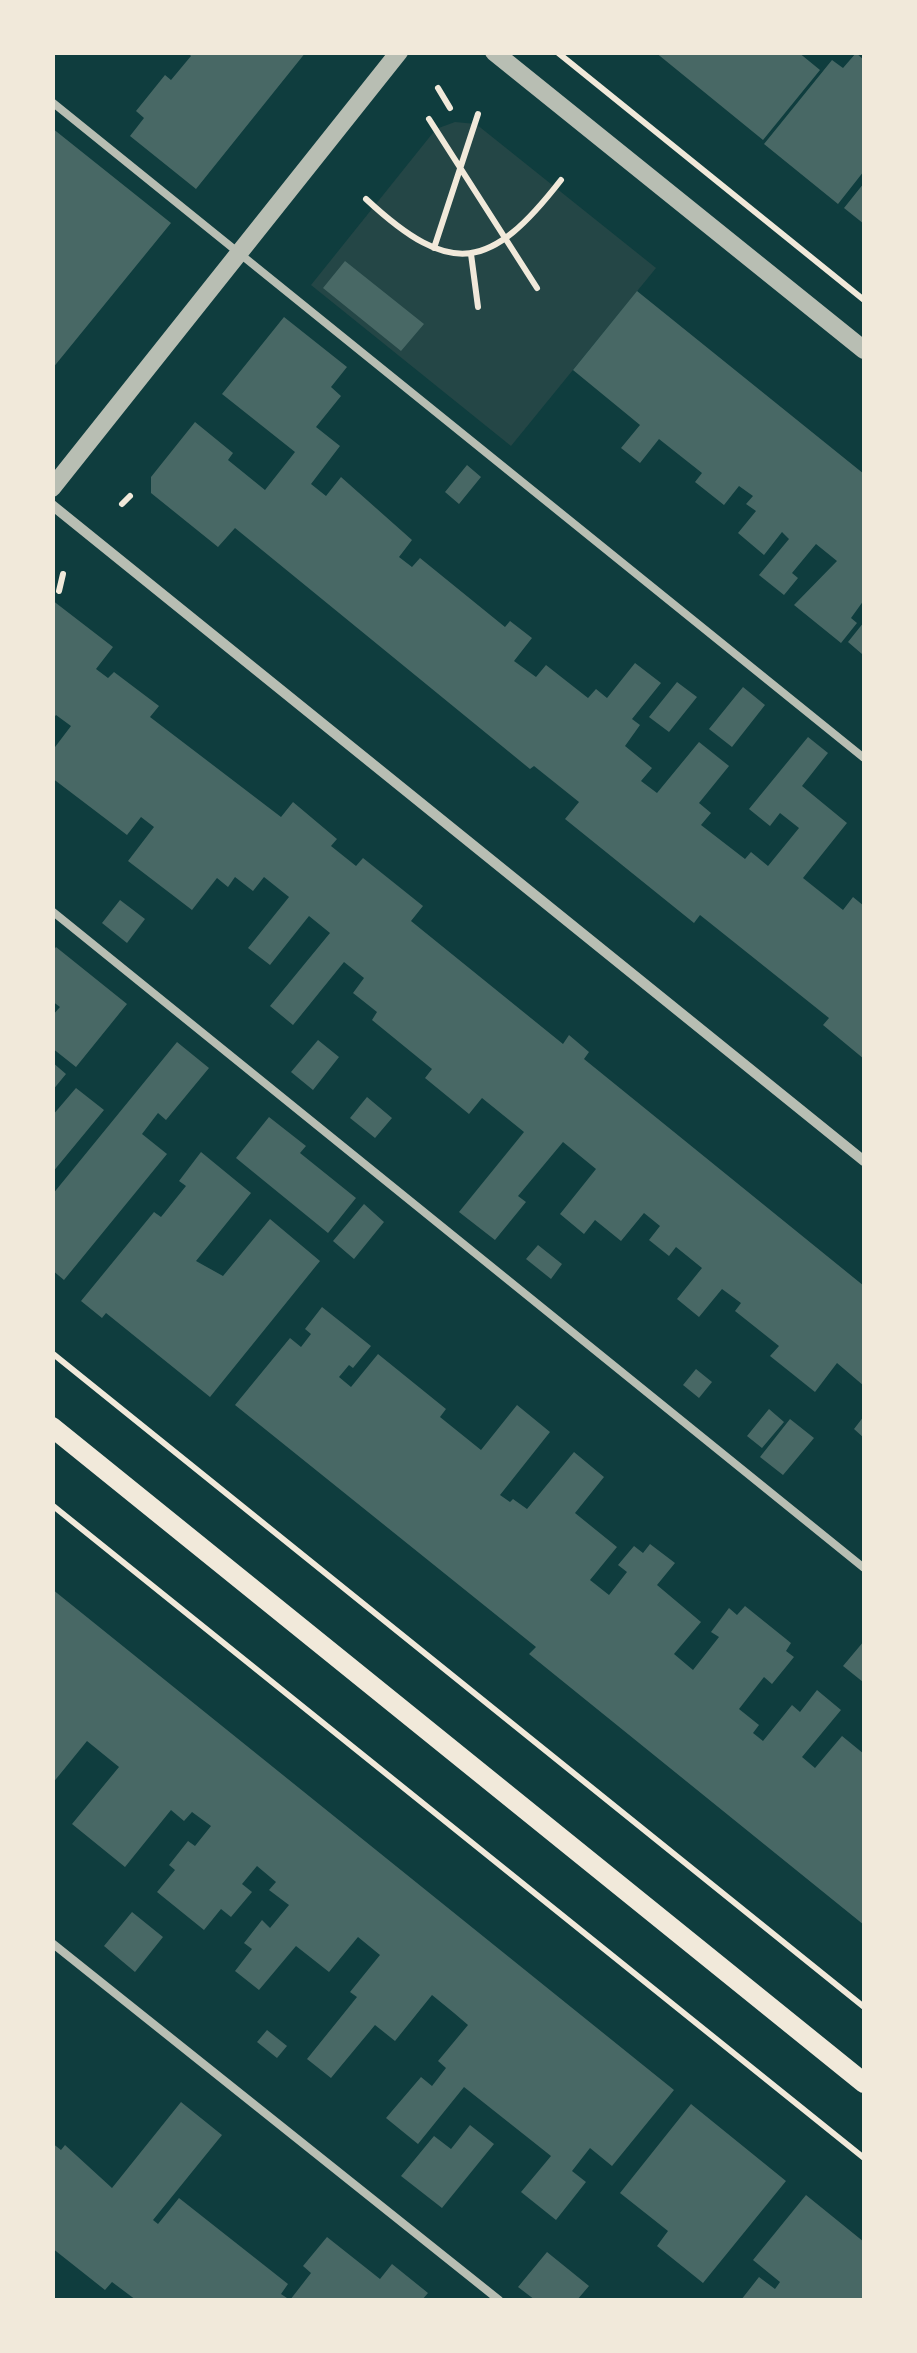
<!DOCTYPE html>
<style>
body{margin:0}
#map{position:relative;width:917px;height:2353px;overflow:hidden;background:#0f3d3e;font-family:Arial,sans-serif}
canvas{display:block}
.frame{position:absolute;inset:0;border:55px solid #f1e9da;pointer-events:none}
</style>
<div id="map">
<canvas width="917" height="2353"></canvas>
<div class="frame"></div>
</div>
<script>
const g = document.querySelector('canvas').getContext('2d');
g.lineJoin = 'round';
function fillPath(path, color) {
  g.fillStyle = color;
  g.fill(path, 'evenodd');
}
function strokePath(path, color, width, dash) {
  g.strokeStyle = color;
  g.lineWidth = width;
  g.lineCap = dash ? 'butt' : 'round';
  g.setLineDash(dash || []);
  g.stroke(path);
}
fillPath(new Path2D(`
 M455,122l21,2 180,144 -145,178 -200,-161 125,-156z`), '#244646');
fillPath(new Path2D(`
 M187,52h119l-110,137 -66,-53 14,-18 -8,-7 29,-36 6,5 20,-24z
 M655,52h143l22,18 -57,70z
 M856,53l8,7v111l-26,33 -74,-60 68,-84 11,8z
 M52,128l119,95 -119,146z
 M864,183v41l-20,-16z
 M345,261l79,63 -23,27 -78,-63z
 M637,291l227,183v126l-13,18 6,5 -16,20 -47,-38 43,-44 -21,-17 -24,29 6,5 -14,17 -25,-20 30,-36 -7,-7 -18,23 -26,-22 18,-22 -10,-7 7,-8 -14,-10 -15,19 -29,-23 7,-9 -43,-34 -19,24 -19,-15 19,-23 -67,-55z
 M284,317l63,50 -16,20 10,9 -25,31 24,19 -29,38 15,12 15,-19 71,63 -13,17 13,10 8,-9 85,69 5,-6 22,17 -18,23 22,16 10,-12 42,33 8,-9 11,9 28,-35 26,20 -29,36 8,6 -15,21 27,22 -11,13 16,12 42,-51 30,24 -30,37 12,10 -10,12 44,34 6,-7 17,14 31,-38 -19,-15 -10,13 -21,-17 59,-72 20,16 -26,33 45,37 -44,55 40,32 10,-13 11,9v153l-41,-34 6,-7 -129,-103 -6,8 -129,-104 14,-17 -45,-36 -4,3 -295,-241 -17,19 -67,-54v-16l44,-55 38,31 -5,7 37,30 30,-38 -73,-58z
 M467,465l14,12 -22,27 -14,-12z
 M52,600l61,47 -17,22 12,9 6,-6 45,34 -9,11 131,100 12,-15 44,37 -6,7 25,20 7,-8 60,48 -12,15 152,123 6,-9 20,17 -5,7 280,227v100l-27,-23 -22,29 -45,-36 9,-10 -44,-35 6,-8 -19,-14 -23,28 -22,-18 25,-31 -26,-21 -7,9 -20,-16 11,-14 -16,-13 -23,28 -26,-21 -11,14 -24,-20 36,-45 -33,-27 -45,54 8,6 -31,38 -36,-28 65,-80 -42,-34 -13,16 -44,-36 7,-9 -60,-49 5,-8 -24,-19 11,-15 -20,-16 -51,63 -23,-19 60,-73 -21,-17 -39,49 -22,-17 41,-51 -25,-20 -11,14 -18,-14 -7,10 -11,-9 -25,32 -64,-49 26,-34 -13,-10 -14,18 -75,-57v-27l19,-25 -15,-11 -4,5z
 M864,622v32h-2l-14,-12z
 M677,682l20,15 -28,35 -20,-15z
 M743,687l22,18 -33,42 -23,-18z
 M120,900l25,19 -18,24 -25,-20z
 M56,947l71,57 -51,63 -24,-19v-32l8,-9 -8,-6v-49z
 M318,1040l21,17 -26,33 -22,-18z
 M177,1042l32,26 -43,52 -8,-7 -16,21 25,20 -103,126 -12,-10v-75z
 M52,1062l14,12 -14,17z
 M76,1088l28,22 -52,63v-57z
 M367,1097l25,21 -17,20 -25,-20z
 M269,1117l37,29 -6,7 56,45 -28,35 -92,-75z
 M201,1152l50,41 -55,68 27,15 47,-57 50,42 -110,136 -104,-84 -4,5 -21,-17 73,-89 7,5 25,-31 -7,-5z
 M364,1204l20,18 -30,37 -21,-18z
 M538,1245l24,19 -11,15 -25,-20z
 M322,1307l49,39 -18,22 -4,-3 -10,12 12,10 27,-33 68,55 -6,8 41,33 36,-45 33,27 -50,63 10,7 3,-3 14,10 47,-57 30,25 -29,36 42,34 -27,33 19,15 18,-23 -9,-7 16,-19 9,7 7,-9 25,19 -18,22 44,37 -27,32 19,16 26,-33 -8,-5 18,-24 8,7 8,-9 46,37 -5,8 8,6 -22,27 -8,-7 -25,32 20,16 -6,8 10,8 29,-36 8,7 17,-22 24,20 -39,47 13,11 27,-32 22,18v171l-335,-271 7,-7 -301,-242 55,-67 11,9 10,-13 -6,-5z
 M696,1369l16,13 -13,16 -16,-13z
 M769,1409l15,13 -22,26 -15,-12z
 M864,1416v22l-10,-9z
 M790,1419l24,19 -31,37 -23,-18z
 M52,1589l622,501 -62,76 -22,-18 -18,23 14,11 -30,38 -35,-28 30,-36 -87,-69 -46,57 -32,-26 35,-41 11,9 14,-18 -8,-7 30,-36 -14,-12 -22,-18 -37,46 -20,-16 -44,53 -24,-19 50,-62 -7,-5 30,-37 -22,-18 -29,35 -33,-26 -37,44 -24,-19 17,-22 -8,-6 18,-23 8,8 19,-23 -20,-15 7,-8 -19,-16 -15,18 10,8 -21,25 -10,-8 -17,21 -47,-38 18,-22 -6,-5 19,-24 7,5 16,-20 -19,-14 -8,9 -13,-11 -46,57 -53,-43 47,-57 -32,-26 -35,43z
 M864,1641v39l-1,2 -20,-16z
 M132,1912l31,25 -28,35 -31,-26z
 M267,2030l20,16 -10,12 -20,-16z
 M181,2102l41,33 -69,85 5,4 21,-26 109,86 -7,10 9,6h-154l-24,-18 -7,8 -53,-42v-105l9,7 4,-5 47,43z
 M691,2104l95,77 -83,102 -46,-37 11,-15 -48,-38z
 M470,2125l24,19 -52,64 -41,-32 33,-40 17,13z
 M806,2195l58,47v58h-123l18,-23 16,12 5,-7 -27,-22z
 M327,2237l53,42 12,-15 36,29 -6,7h-132l21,-27 -8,-7z
 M547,2252l42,34 -12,14h-42l-17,-13z`), '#486865');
strokePath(new Path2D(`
 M557,52l307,248
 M438,88l12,20
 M429,119l108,169
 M366,199c86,80 125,71 195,-19
 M434,248l44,-134
 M471,254l7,53
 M122,504l8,-8
 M59,591l4,-17
 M52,1353l812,654
 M52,1505l812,653`), '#f1e9da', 6);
strokePath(new Path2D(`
 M52,102l812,656
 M52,911l812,657
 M52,1943l447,357`), '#b8beb3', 8);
strokePath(new Path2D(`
 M52,505l812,656`), '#b8beb3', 10);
strokePath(new Path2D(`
 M494,52l370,298
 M52,488l347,-436`), '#b8beb3', 18);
strokePath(new Path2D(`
 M52,1427l812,656`), '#f1e9da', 20);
</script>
